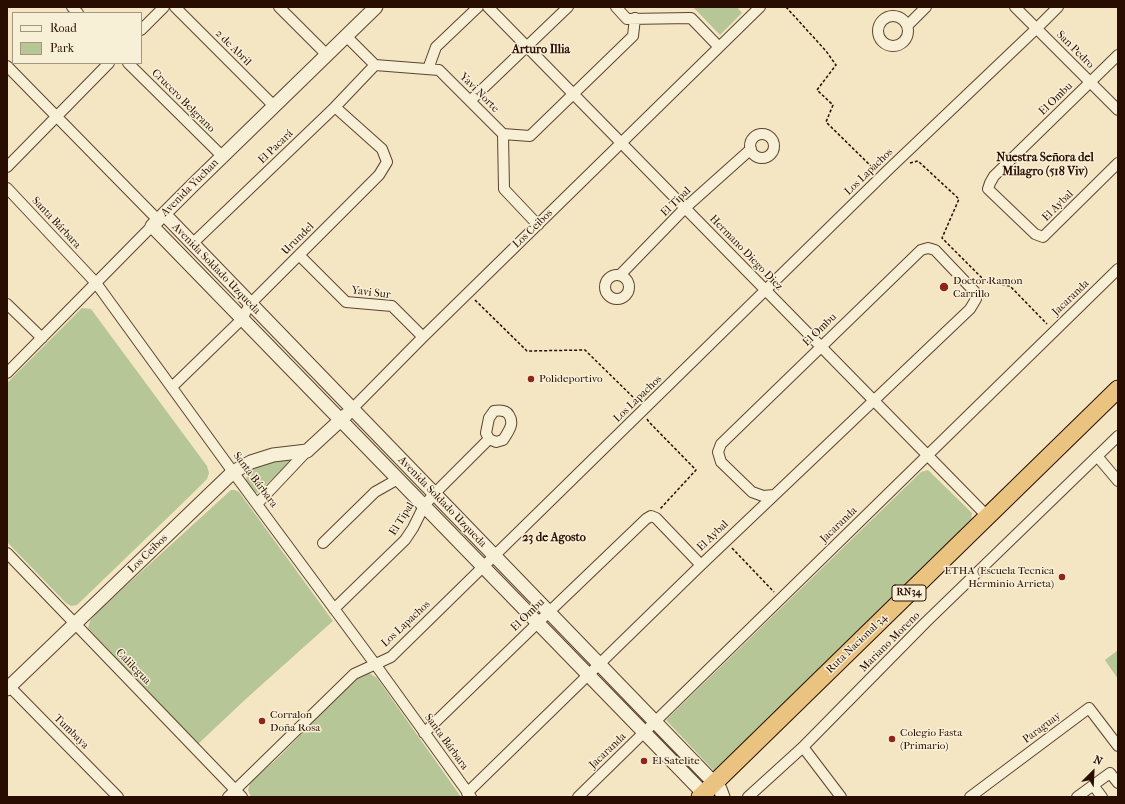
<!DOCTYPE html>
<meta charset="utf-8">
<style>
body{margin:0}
#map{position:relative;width:1125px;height:804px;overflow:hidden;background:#f4e6c2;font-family:"IM FELL French Canon",serif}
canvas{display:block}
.frame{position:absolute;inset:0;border:8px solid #290e00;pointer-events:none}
.legend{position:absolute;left:12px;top:12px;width:130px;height:52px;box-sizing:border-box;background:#f8efd7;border:1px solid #a59581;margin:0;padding:5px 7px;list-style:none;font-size:12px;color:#290e00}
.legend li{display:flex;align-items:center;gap:8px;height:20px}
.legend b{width:20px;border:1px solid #a59581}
.north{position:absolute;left:1073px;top:752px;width:40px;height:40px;-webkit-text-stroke:3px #f8efd7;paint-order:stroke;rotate:24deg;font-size:11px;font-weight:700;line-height:16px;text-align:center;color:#290e00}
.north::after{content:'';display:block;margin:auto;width:14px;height:18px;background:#290e00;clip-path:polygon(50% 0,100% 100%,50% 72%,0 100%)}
</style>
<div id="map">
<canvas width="1125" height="804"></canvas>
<div class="frame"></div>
<ul class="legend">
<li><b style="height:5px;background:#f8efd7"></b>Road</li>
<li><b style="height:11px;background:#b7c697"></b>Park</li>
</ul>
<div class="north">N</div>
</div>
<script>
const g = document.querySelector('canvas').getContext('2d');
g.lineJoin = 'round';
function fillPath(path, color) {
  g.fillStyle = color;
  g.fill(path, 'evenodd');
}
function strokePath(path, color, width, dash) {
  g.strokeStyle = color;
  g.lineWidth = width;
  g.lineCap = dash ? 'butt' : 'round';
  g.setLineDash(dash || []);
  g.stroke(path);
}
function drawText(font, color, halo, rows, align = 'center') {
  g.font = font + ' "IM FELL French Canon",serif';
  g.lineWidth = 3;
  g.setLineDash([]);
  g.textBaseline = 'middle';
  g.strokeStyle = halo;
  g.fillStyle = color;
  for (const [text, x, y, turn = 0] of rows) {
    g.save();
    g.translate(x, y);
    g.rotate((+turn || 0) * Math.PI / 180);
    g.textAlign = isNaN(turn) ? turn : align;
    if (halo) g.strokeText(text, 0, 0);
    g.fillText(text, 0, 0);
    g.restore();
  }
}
fillPath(new Path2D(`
 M693,7h44l5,6 -22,22z
 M82,308l9,1 116,157 2,7 -2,6 -17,17 -113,109 -6,1 -5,-3 -59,-61v-159z
 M298,455l-41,38 -3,-1 -8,-10c-1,-18 38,-24 52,-27z
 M928,470l44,43 -1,9 -257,249 -48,-51 255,-248z
 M231,490h4l4,2 94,129 -85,76 -50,47 -110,-116 2,-7 6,-8z
 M1118,650v29l-13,-19z
 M369,673l8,5 84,119h-210l-3,-7 2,-7 31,-28 68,-70 14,-10z`), '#b7c697');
const minor = new Path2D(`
 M72,7l6,6
 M175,7l99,99
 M279,7l48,48
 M488,7l500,510
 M616,7l11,12 64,-1 28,29
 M1015,7l103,103
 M878 31a15 15 0 1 1 30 0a15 15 0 1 1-30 0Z
 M907,26l19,-19
 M141,30l23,-23
 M346,36l29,29 64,5 64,64 1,55 34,36
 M1118,55l-124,121 -4,7 -2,6 47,45 8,3 75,-74
 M128,63l94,93
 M7,66l151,154
 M428,69l8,-22 42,-40
 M470,101l98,-94
 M503,134l27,2 103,-100 2,-18
 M750 146a12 12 0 1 1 24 0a12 12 0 1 1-24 0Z
 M7,167l102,-104
 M7,188l89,95 137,189 142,192 96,133
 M192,244l143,-137 40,-42
 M299,255l47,47 46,4 31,31
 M605 287a12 12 0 1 1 24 0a12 12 0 1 1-24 0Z
 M620,275l65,-67 66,-59
 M7,304l35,34
 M7,373l145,-147
 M172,387l70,-68 8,-15 129,-129 8,-13 -5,-13 -47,-42
 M352,409l71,-72 337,-330
 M1097,456l21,25
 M257,504l50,-53
 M323,543l52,-51 23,-13
 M7,553l235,244
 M334,609l71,-69 8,-12 11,-22 10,-12 55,-55 7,3 7,-2c5,-8 12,-16 6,-25 -3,-5 -9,-5 -15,-4l-5,7 -3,15 3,6
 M7,684l111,113
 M424,733l125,-121 97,-93 5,-3 5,2 45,47
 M803,747l38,50
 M1093,785l9,12
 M467,793l234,-228 269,-256 6,-10 -1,-7 -40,-42 -7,-2 -7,2 -200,194 -3,8 3,10 31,30 11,4 11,-1
 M228,797l126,-123 37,-17 498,-488 147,-140 22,-22
 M578,797l540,-528
 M748,797l55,-50 123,-125 192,-186
 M970,797l119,-89 29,38
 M1077,797l33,-24 8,10`);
const tertiary = new Path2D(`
 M376,7l-183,178 -41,41 555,571
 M164,214l556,575 3,8
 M7,689l226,-217 18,-10 22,-7 34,-4 39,-36`);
const trunk = new Path2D(`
 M700,797l418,-408`);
strokePath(minor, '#5c4430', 12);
strokePath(tertiary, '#5c4430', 15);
strokePath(trunk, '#290e00', 19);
strokePath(new Path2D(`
 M786,7l40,44 10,14 -19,25 16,15 -7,17 49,48
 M910,163l8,-2 41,38 -17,39 44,44 24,4 37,38
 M475,300l52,51 58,-1 53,52
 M647,419l2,3 47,48 -36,39
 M732,548l42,44`), '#290e00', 1.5, [3, 2]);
strokePath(minor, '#f8efd7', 10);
strokePath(tertiary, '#f8efd7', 13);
strokePath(trunk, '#eac381', 17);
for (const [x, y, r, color] of [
 [944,287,5,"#8f2418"],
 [531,379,4,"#8f2418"],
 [1062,577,4,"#8f2418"],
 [262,721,4,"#8f2418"],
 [892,739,4,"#8f2418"],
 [644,761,4,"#8f2418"]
]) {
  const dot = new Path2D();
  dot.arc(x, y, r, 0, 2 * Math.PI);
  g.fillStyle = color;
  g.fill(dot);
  strokePath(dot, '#f8efd7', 1.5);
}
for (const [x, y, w] of [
 [909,593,34]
]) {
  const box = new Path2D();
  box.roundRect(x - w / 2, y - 8, w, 16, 3);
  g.fillStyle = '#f8efd7';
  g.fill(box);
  strokePath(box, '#290e00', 1);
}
drawText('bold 10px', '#290e00', null, [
 ["RN34",909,593]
]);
drawText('11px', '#290e00', '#f8efd7', [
 ["2 de Abril",233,48,45],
 ["San Pedro",1075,50,45],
 ["Yavi Norte",479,93,45],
 ["El Ombu",1056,99,-44],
 ["Crucero Belgrano",183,101,45],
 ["El Pacará",276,147,-44],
 ["Los Lapachos",869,172,-44],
 ["Avenida Yuchan",190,188,-45],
 ["El Tipal",676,202,-44],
 ["El Aybal",1058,206,-45],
 ["Santa Bárbara",56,223,47],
 ["Los Ceibos",533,229,-44],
 ["Urundel",298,239,-45],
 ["Hermano Diego Diez",746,253,46],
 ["Avenida Soldado Uzqueda",216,269,46],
 ["Yavi Sur",371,293,7],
 ["Jacaranda",1071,298,-44],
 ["El Ombu",820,330,-44],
 ["Los Lapachos",638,399,-44],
 ["Santa Bárbara",255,480,53],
 ["Avenida Soldado Uzqueda",442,502,46],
 ["El Tipal",402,519,-58],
 ["Jacaranda",839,525,-44],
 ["El Aybal",713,536,-44],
 ["Los Ceibos",148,554,-44],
 ["El Ombu",528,615,-44],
 ["Los Lapachos",406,624,-43],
 ["Mariano Moreno",890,642,-45],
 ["Ruta Nacional 34",857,644,-44],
 ["Calilegua",133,667,46],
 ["Paraguay",1042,728,-37],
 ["Tumbaya",71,732,45],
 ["Santa Bárbara",446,742,54],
 ["Jacaranda",608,751,-44]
]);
drawText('11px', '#290e00', '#f8efd7', [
 ["Doctor Ramon",953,281],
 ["Carrillo",953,294],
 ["Polideportivo",539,379],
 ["ETHA (Escuela Tecnica",1054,571,"right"],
 ["Herminio Arrieta)",1054,584,"right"],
 ["Corralon",270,715],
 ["Doña Rosa",270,728],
 ["Colegio Fasta",900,733],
 ["(Primario)",900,746],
 ["El Satelite",652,761]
], 'left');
drawText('bold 12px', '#290e00', '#f8efd7', [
 ["Arturo Illia",541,50],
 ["Nuestra Señora del",1045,158],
 ["Milagro (518 Viv)",1045,172],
 ["23 de Agosto",554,538]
]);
</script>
